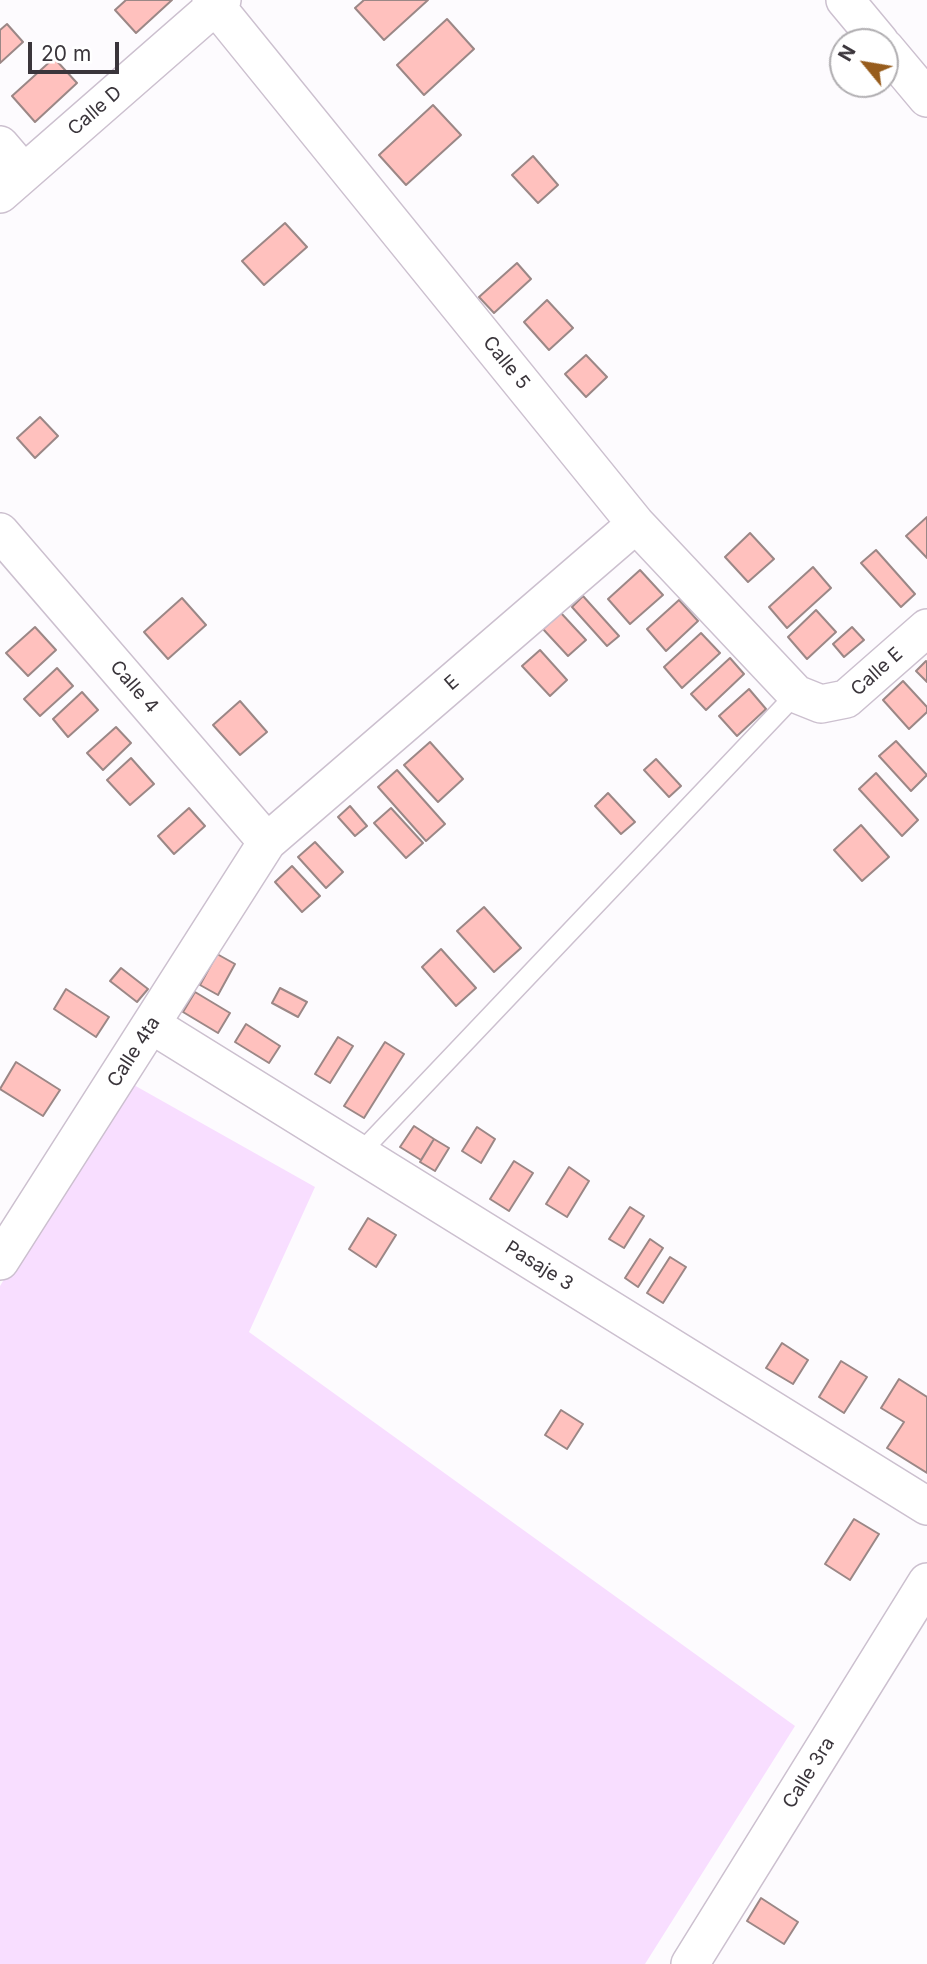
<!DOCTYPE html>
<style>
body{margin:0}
#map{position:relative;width:927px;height:1964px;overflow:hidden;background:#fdfbfe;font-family:Inter,sans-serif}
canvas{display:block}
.north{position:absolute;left:829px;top:28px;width:70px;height:70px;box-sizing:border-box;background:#fff;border:2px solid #b0aeb1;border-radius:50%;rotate:300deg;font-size:19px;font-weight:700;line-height:28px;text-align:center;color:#3a353b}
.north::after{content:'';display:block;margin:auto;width:24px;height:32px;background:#975c1c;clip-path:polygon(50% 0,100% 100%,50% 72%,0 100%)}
.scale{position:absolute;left:28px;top:42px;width:91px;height:32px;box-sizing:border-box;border:4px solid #3a353b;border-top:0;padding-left:9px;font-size:21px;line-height:24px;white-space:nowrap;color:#3a353b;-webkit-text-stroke:5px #fff;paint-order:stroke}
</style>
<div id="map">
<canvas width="927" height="1964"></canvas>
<div class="north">N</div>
<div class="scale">20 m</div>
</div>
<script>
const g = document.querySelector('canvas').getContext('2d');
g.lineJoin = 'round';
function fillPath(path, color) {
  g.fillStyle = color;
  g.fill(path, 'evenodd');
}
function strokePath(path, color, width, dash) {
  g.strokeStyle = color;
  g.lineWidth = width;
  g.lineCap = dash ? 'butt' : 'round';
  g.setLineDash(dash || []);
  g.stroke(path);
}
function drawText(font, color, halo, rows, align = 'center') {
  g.font = font + ' Inter,sans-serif';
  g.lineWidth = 5;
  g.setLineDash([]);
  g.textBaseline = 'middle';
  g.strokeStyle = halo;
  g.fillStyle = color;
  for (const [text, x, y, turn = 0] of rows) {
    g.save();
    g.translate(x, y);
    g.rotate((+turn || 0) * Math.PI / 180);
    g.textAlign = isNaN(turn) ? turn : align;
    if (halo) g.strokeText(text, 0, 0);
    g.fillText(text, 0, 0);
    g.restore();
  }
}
fillPath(new Path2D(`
 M125,1080l190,107 -66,145 546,394 -150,238h-645v-678z`), '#f8deff');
const building = new Path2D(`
 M126,0h46l-36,33 -21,-23z
 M364,0h64l-44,40 -29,-32z
 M447,19l27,30 -50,46 -27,-30z
 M7,24l16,18 -23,21v-33z
 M54,58l23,25 -42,39 -23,-26z
 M433,105l28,30 -55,50 -27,-30z
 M533,156l25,29 -20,18 -26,-28z
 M285,223l22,24 -43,38 -22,-24z
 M517,263l14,16 -37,34 -15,-16z
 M547,300l26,28 -24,22 -25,-28z
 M586,355l21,22 -21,20 -21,-23z
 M40,417l18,19 -23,22 -18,-20z
 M927,517v41l-21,-22z
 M750,533l24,26 -26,23 -23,-25z
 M876,550l39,44 -14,13 -40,-44z
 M813,567l18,21 -44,40 -18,-21z
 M640,570l23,25 -33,29 -22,-25z
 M583,596l36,40 -12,10 -35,-39z
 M182,598l24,27 -38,34 -24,-27z
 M679,600l19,21 -32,30 -19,-22z
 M816,610l20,22 -29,27 -19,-22z
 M561,613l25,27 -18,16 -25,-27z
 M35,627l21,23 -28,26 -22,-23z
 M852,627l12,13 -20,17 -11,-13z
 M701,633l19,20 -38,35 -18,-21z
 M540,650l27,30 -17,16 -28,-30z
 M730,658l14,16 -38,36 -15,-16z
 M926,661l1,1v20l-11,-11z
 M57,668l16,18 -33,30 -16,-17z
 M903,681l24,26v5l-18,17 -26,-29z
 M749,689l17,20 -29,27 -18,-20z
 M82,692l16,18 -30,27 -15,-18z
 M240,701l27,31 -27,23 -27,-30z
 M116,727l15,16 -28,27 -16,-17z
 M896,741l31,34 -16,16 -32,-35z
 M430,742l33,37 -25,23 -34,-37z
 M131,758l23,26 -24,21 -23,-25z
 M656,759l25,27 -12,11 -25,-27z
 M397,770l48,54 -19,17 -48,-54z
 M876,773l42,47 -16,16 -43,-47z
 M608,793l27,29 -14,12 -26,-28z
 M350,806l17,20 -12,10 -17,-19z
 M189,808l16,18 -31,28 -16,-18z
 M391,808l32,35 -17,15 -32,-35z
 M861,825l28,32 -27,24 -28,-31z
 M315,842l28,30 -17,16 -28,-31z
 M292,866l28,30 -18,16 -27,-30z
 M484,907l37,41 -27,24 -37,-41z
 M441,949l35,39 -20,18 -34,-39z
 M217,954l18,10 -17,31 -18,-10z
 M121,968l27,21 -11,13 -27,-21z
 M280,988l27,14 -9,15 -26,-14z
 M66,989l43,28 -13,20 -42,-28z
 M195,992l35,21 -12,20 -35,-21z
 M246,1024l34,22 -11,17 -34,-21z
 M338,1037l15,9 -23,37 -15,-9z
 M385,1042l19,12 -40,64 -20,-12z
 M16,1062l44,28 -17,26 -43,-27z
 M414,1126l20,13 -13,21 -21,-13z
 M477,1127l18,12 -14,24 -19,-12z
 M434,1139l15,9 -14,23 -15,-9z
 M514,1161l19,12 -24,38 -19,-12z
 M569,1167l20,14 -22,36 -21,-13z
 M630,1207l14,9 -20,32 -15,-9z
 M368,1218l28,17 -20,32 -27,-18z
 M650,1239l13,9 -25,39 -13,-9z
 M670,1257l16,10 -23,36 -16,-10z
 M782,1343l26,17 -15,24 -27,-16z
 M841,1361l26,16 -23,36 -25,-16z
 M899,1379l28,18v76l-40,-25 17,-26 -23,-14z
 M561,1410l22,14 -16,25 -22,-14z
 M854,1519l25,15 -29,46 -25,-16z
 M761,1898l37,24 -14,22 -37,-23z`);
fillPath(building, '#ffc1be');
strokePath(building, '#9b8786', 2);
const service = new Path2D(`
 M359,1154l437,-460`);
const minor = new Path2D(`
 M211,0l425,524 160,170 25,10 25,-5 81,-71
 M845,0l35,42
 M885,48l42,50
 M0,145l24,28
 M0,194l222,-194
 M0,532l267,310
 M152,1025l775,481
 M0,1261l267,-419 369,-318
 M690,1964l237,-382`);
strokePath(service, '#ccc0cf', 21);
strokePath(minor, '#ccc0cf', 40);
strokePath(service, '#fff', 18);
strokePath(minor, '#fff', 37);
drawText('19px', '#3a353b', '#fff', [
 ["Calle D",95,111,-41],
 ["Calle 5",506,363,51],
 ["Calle E",877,672,-42],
 ["E",452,683,-41],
 ["Calle 4",134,687,49],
 ["Calle 4ta",134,1052,-57],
 ["Pasaje 3",539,1266,32],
 ["Calle 3ra",809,1773,-58]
]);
</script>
